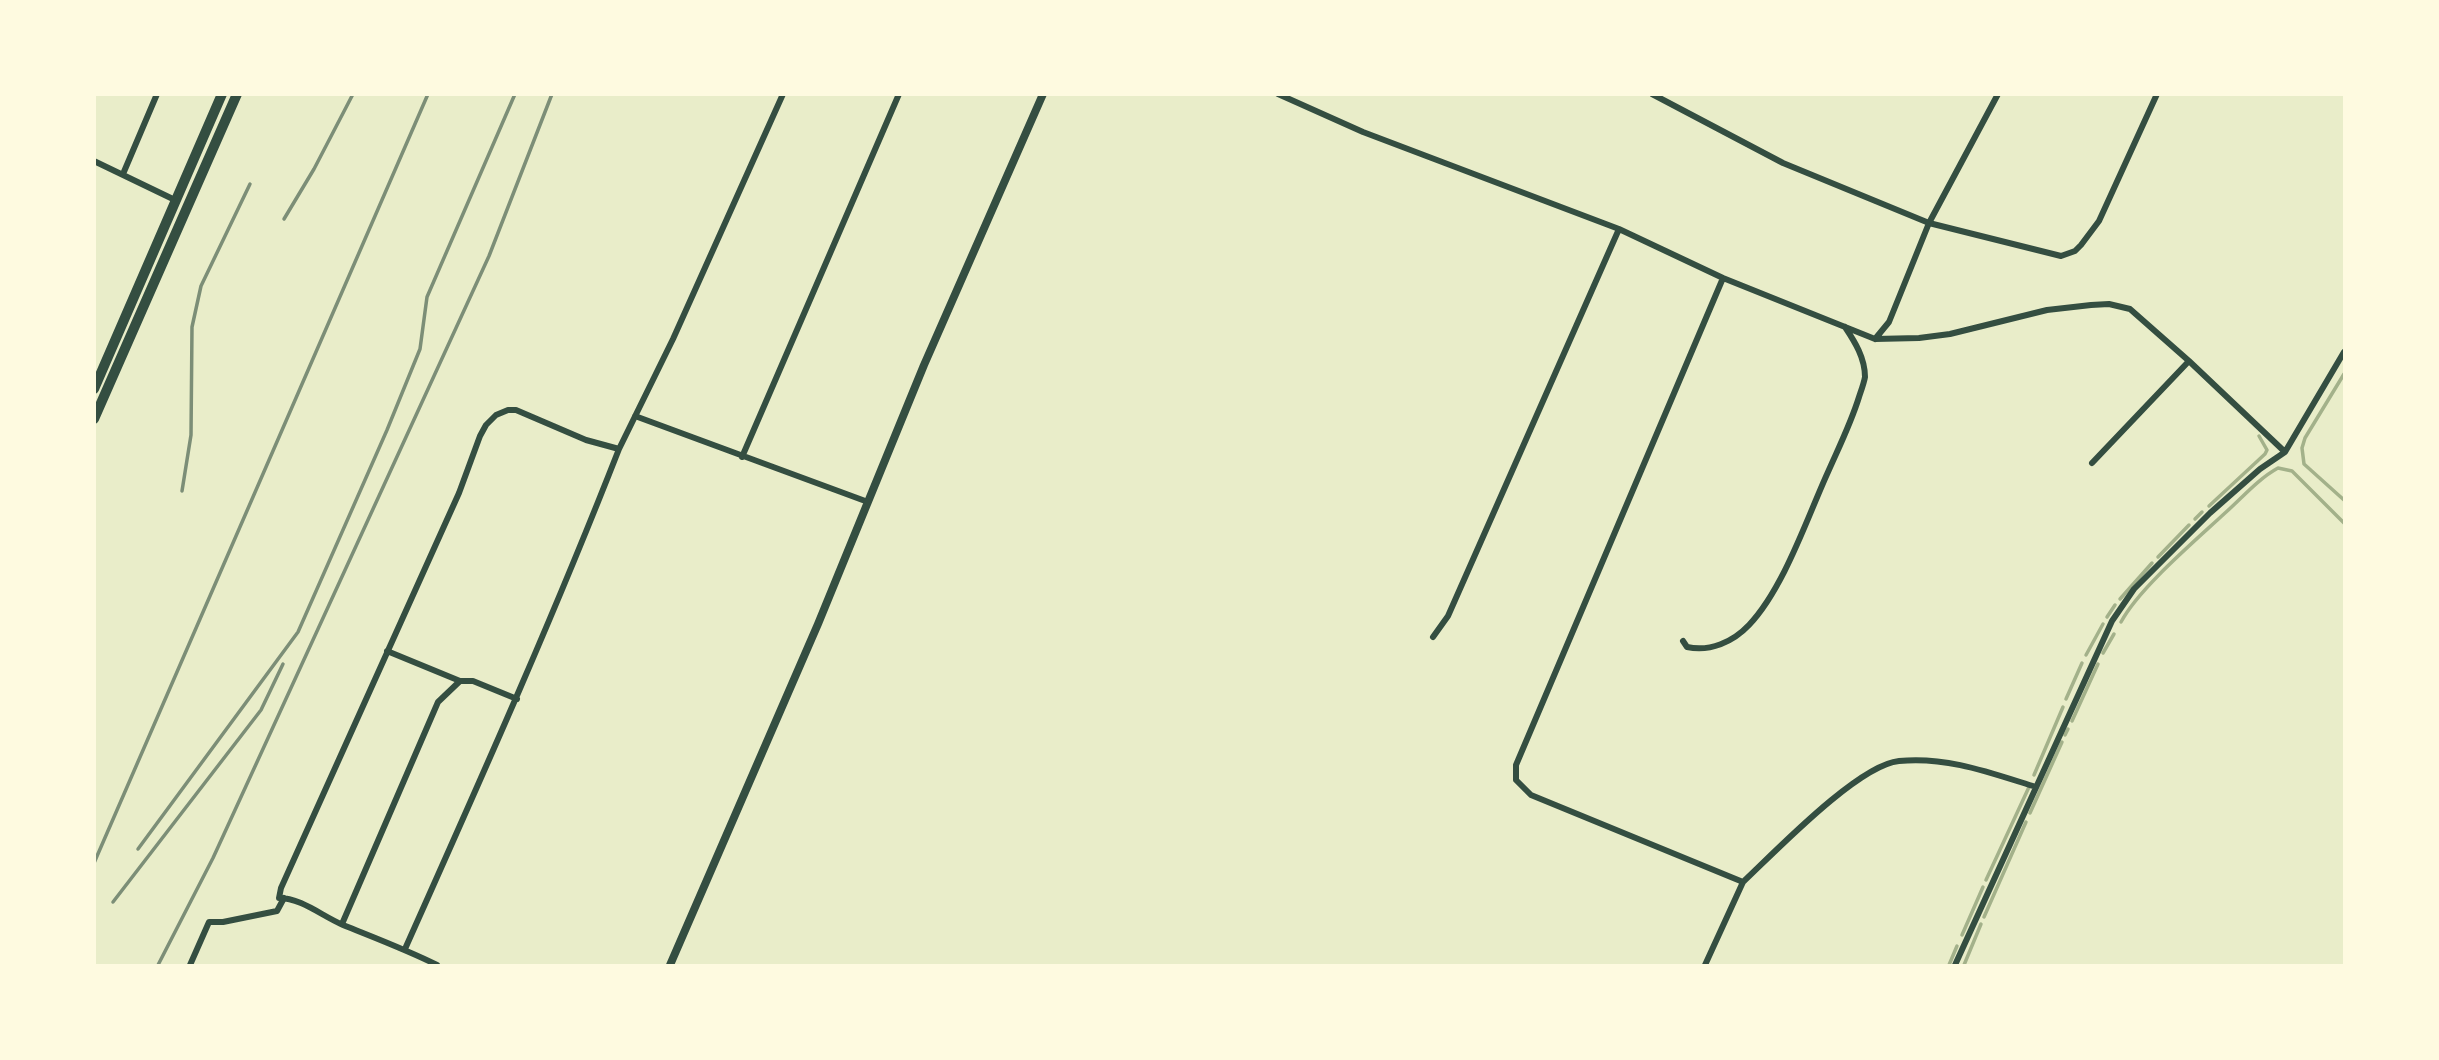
<!DOCTYPE html>
<style>
body{margin:0}
#map{position:relative;width:2439px;height:1060px;overflow:hidden;background:#e9edc9;font-family:"Fira Sans",sans-serif}
canvas{display:block}
.frame{position:absolute;inset:0;border:96px solid #fefae0;pointer-events:none}
</style>
<div id="map">
<canvas width="2439" height="1060"></canvas>
<div class="frame"></div>
</div>
<script>
const g = document.querySelector('canvas').getContext('2d');
g.lineJoin = 'round';
function strokePath(path, color, width, dash) {
  g.strokeStyle = color;
  g.lineWidth = width;
  g.lineCap = dash ? 'butt' : 'round';
  g.setLineDash(dash || []);
  g.stroke(path);
}
strokePath(new Path2D(`
 M2344,374l-39,64 -3,10 2,16 40,36
 M2209,506l56,-52 2,-4 -8,-14
 M2195,519l7,-7
 M2158,557l31,-32
 M2120,599l32,-36
 M2107,617l8,-12
 M2121,622c18,-34 75,-82 104,-109 17,-15 33,-34 53,-45l14,3 52,52
 M2103,653l11,-19
 M2086,655l17,-31
 M2066,699l16,-36
 M2072,721l26,-57
 M2065,735l3,-6
 M2034,775l29,-68
 M2030,813l32,-71
 M1986,880l43,-93
 M1984,917l42,-95
 M1962,935l21,-48
 M1949,965l8,-19
 M1964,965l17,-41`), '#a3b18a', 3.5);
strokePath(new Path2D(`
 M1278,94l85,38 256,97 104,49 152,61 44,-1 31,-4 97,-24 44,-5 18,-1 21,5 59,52 96,91
 M1652,94l131,69 146,60 132,33 14,-5 6,-6 18,-24 58,-127
 M94,161l81,39
 M123,174l34,-80
 M1875,339l14,-17 40,-99 69,-129
 M635,416l233,86
 M742,457l157,-363
 M2092,463l97,-102
 M1433,637l15,-21 171,-387
 M1683,641l4,6c23,5 46,-5 62,-22 35,-37 58,-107 79,-153 11,-25 23,-49 31,-75 2,-6 5,-14 6,-20 0,-19 -10,-35 -20,-50
 M387,651l73,30
 M1743,882c32,-30 115,-117 156,-121 47,-5 92,12 137,26
 M342,924l96,-222 22,-21h13l44,18
 M405,949c74,-166 148,-331 214,-500
 M190,965l19,-43h14l54,-11 7,-13
 M437,965c-30,-15 -62,-27 -94,-40 -21,-9 -42,-27 -64,-27l2,-10 178,-395 21,-57 6,-11 10,-10 12,-5h8l70,30 33,9 54,-110 110,-245
 M1705,965l38,-83 -212,-87 -15,-15v-15l207,-487
 M1955,965l157,-344 22,-32 76,-76 50,-44 25,-17 59,-100`), '#344e41', 6);
strokePath(new Path2D(`
 M670,965l148,-341 106,-259 119,-271`), '#344e41', 8);
strokePath(new Path2D(`
 M94,389l128,-295
 M94,419l143,-325`), '#344e41', 10);
strokePath(new Path2D(`
 M284,219l30,-50 39,-75
 M182,491l9,-56 1,-108 9,-41 49,-102
 M138,849l160,-217 89,-202 33,-81 7,-52 88,-203
 M94,863l334,-769
 M113,902l148,-192 22,-46
 M158,965l55,-107 276,-602 63,-162`), '#7c8e77', 3.5);
</script>
